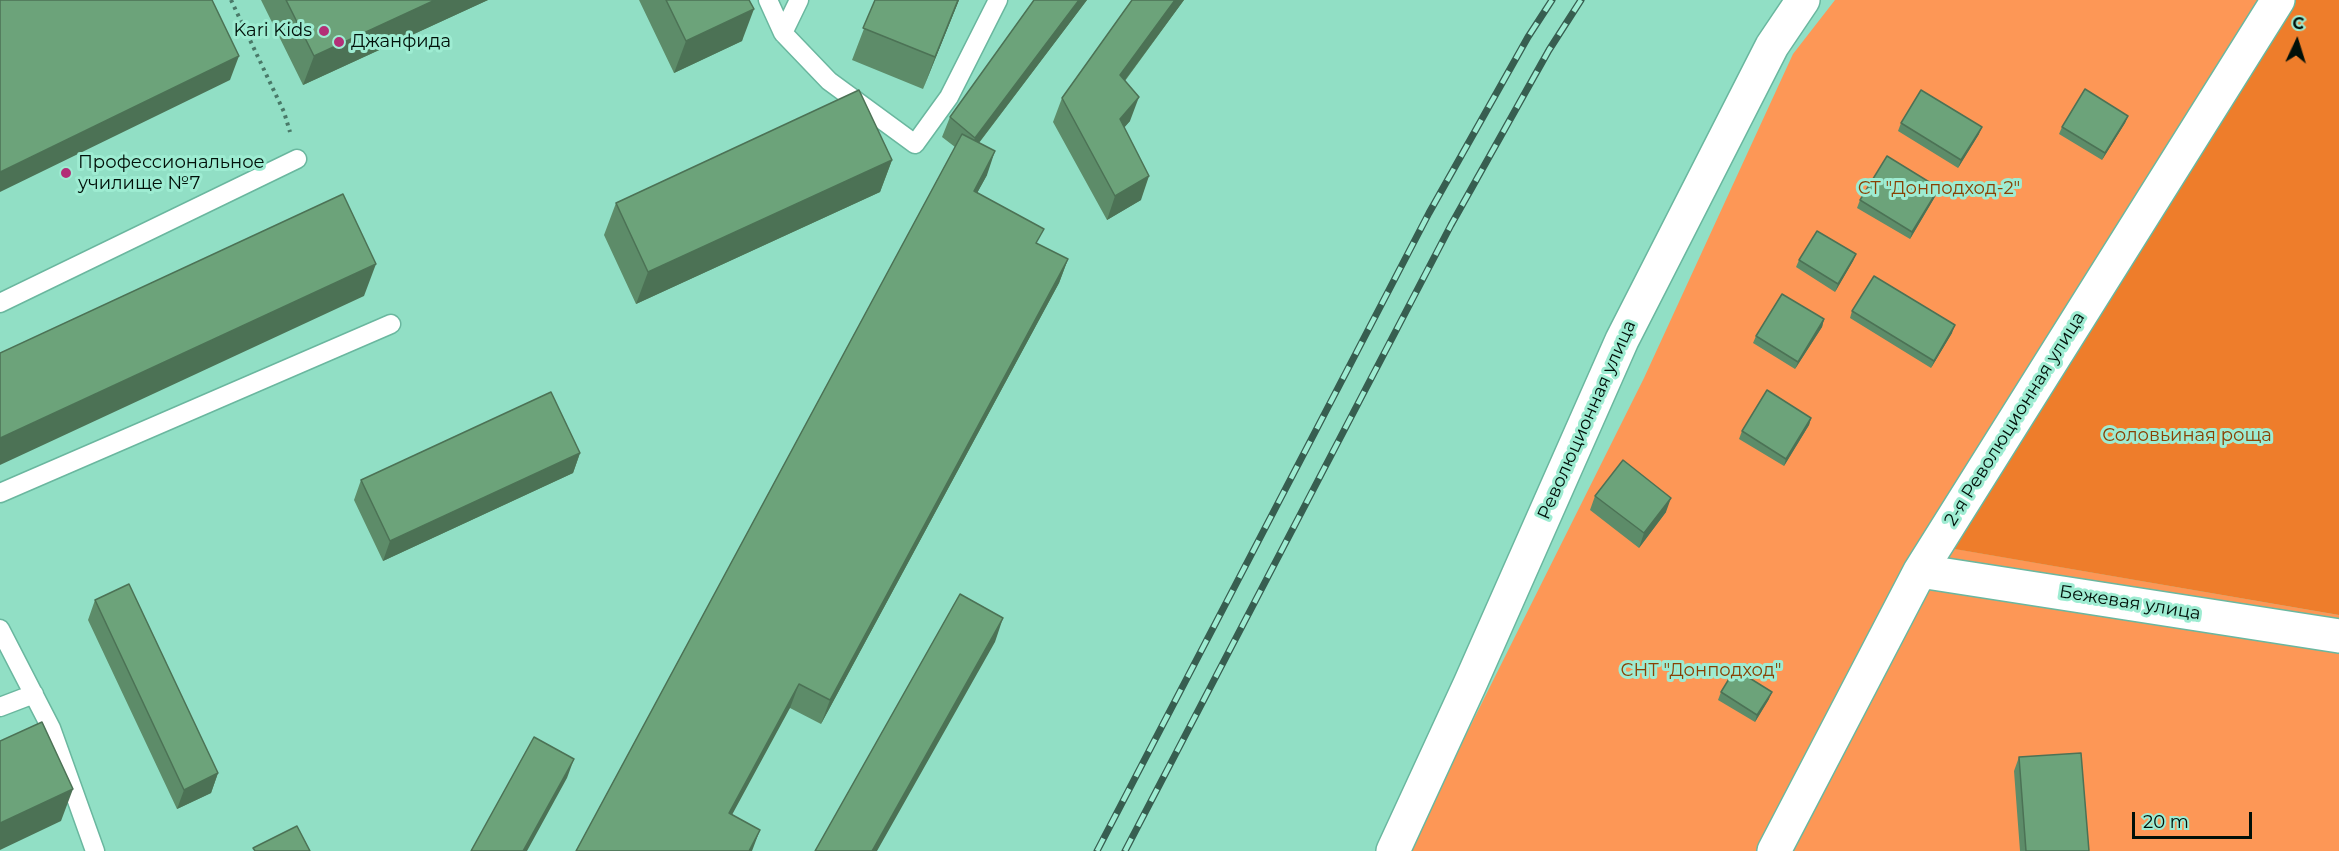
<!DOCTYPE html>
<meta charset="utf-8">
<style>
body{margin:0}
#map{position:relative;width:2339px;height:851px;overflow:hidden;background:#91dfc5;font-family:Montserrat,sans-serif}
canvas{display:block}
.north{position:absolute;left:2267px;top:12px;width:60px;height:60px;-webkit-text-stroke:4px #9eecd2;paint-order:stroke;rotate:4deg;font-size:16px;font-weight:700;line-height:24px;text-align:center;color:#001009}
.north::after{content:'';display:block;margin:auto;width:21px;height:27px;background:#001009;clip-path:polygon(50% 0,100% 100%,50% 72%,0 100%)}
.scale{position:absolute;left:2132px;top:812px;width:120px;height:27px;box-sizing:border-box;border:3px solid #001009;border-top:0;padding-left:8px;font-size:18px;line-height:21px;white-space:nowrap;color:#001009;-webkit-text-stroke:4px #9eecd2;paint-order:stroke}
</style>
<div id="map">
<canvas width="2339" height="851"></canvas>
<div class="north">С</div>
<div class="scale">20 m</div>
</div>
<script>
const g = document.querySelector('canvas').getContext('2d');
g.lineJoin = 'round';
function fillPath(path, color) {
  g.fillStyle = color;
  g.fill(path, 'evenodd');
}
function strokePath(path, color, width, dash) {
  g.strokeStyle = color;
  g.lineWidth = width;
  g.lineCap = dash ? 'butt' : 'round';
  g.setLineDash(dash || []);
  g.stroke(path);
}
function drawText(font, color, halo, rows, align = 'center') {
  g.font = font + ' Montserrat,sans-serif';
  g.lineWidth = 6;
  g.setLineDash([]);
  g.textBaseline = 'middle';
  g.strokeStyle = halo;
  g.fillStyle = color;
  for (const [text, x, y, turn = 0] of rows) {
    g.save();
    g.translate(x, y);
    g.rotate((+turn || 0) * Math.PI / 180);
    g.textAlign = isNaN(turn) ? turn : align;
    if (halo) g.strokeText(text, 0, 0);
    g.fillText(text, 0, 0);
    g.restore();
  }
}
fillPath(new Path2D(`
 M1835,0h440l-331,547 395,68v236h-931l236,-473 149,-324z`), '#fd9756');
fillPath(new Path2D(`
 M2275,0h64v615l-396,-68z`), '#ee7d2b');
const service = new Path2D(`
 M768,0l15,33 16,-33
 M783,33l46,48 86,63 34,-47 49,-97
 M0,303l297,-144
 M0,493l391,-169
 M0,629l51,99 44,123
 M0,707l34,-13`);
const minor = new Path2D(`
 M1920,571l419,65
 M1393,851l77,-167 152,-344 150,-294 31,-46
 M1774,851l146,-280 358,-571`);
strokePath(service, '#6ab79f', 21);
strokePath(minor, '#6ab79f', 36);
strokePath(new Path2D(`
 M231,0l53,112 6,20`), '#497968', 4, [3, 4.5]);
strokePath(service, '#fff', 18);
strokePath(minor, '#fff', 33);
const rail = new Path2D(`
 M1097,851l332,-638 99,-176 24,-37
 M1125,851l326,-626 98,-175 32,-50`);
strokePath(rail, '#375e50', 7);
strokePath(rail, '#9eecd2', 4.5, [14]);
fillPath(new Path2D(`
 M261,0h227l-185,85z
 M639,0h110l-7,41 -68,32z
 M875,0h84l-36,89 -71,-29z
 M1034,0h53l-108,143 8,32 -10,18 61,51 30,15 -9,24 -238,441 -31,-16 -214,143 379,-704 -13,-10 8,-20z
 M1132,0h52l-59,81 5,40 -6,6 17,73 -34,20 -54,-98 9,-24z
 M2128,116l-3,7 -23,37 -43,-26 3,-7z
 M1901,123l78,11 -21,34 -60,-37z
 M892,160l-12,32 -244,112 -32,-69 12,-32z
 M1936,195l-26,44 -53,-31 3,-8z
 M1856,254l-3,7 -18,31 -39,-25 3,-7z
 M1852,311l100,22 -21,35 -81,-50z
 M1824,319l-2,8 -27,42 -42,-26 3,-7z
 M1811,418l-2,7 -25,41 -45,-27 3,-8z
 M580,453l-7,20 -190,88 -29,-61 7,-20z
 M1595,496l71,16 -27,36 -49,-38z
 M95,600l123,173 -7,20 -34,16 -89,-189z
 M1721,692l48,7 -14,23 -37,-22z
 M2019,757l70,94h-69l-6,-80z`), '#5d8c69');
fillPath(new Path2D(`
 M435,0h53l-185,85 11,-29z
 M958,0h1l-36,89 12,-32z
 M1079,0h8l-119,157 7,-19z
 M1175,0h9l-73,99 9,-24z
 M754,9l-12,32 -68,32 12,-32z
 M239,56l-9,24 -230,112v-20z
 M1139,97l-9,24 -19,22 9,-24z
 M2128,116l-3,7 -23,37 3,-7z
 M1982,127l-3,7 -21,34 3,-8z
 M995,151l-8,24 -22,40 9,-24z
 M892,160l-12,32 -244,112 12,-32z
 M1149,176l-8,24 -34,20 8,-24z
 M1939,188l-3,7 -26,44 2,-7z
 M1856,254l-3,7 -18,31 3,-8z
 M1068,259l-9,24 -238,441 9,-24z
 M376,264l-12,32 -364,169v-27z
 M1824,319l-2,8 -27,42 3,-7z
 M1955,325l-3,8 -21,35 3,-7z
 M1811,418l-2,7 -25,41 2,-7z
 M580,453l-7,20 -190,88 7,-20z
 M1671,498l-5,14 -27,36 5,-15z
 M1003,618l-8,24 -118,209h-5z
 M799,684l-9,24 -70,129 9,-24z
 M1772,692l-3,7 -14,23 2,-7z
 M574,759l-7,19 -40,73h-4z
 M218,773l-7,20 -34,16 7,-19z
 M73,789l-12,32 -61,29v-27z
 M760,830l-8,21h-3z`), '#4c7255');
const building = new Path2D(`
 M0,0h212l27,56 -239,116z
 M286,0h149l-121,56z
 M666,0h83l5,9 -68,32z
 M875,0h83l-23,57 -72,-29z
 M1034,0h45l-104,138 -25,-21z
 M1132,0h43l-55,75 19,22 -19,22 29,57 -34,20 -53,-98z
 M2085,89l43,27 -23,37 -43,-26z
 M859,90l33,70 -244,112 -32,-69z
 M1921,90l61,37 -21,33 -60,-37z
 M962,134l33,17 -21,40 70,38 -8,14 32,16 -238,441 -31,-16 -70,129 31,17 -11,21h-173z
 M1887,156l52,32 -27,44 -52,-32z
 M343,194l33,70 -376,174v-85z
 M1817,231l39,23 -18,30 -39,-24z
 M1874,276l81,49 -21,36 -82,-50z
 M1782,294l42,25 -26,43 -42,-26z
 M1767,390l44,28 -25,41 -44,-28z
 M551,392l29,61 -190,88 -29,-61z
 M1623,460l48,38 -27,35 -49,-37z
 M129,584l89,189 -34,17 -89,-190z
 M960,594l43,24 -131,233h-57z
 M1735,669l37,23 -15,23 -36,-23z
 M42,722l31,67 -73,34v-82z
 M534,737l40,22 -51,92h-52z
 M2081,753l8,98h-63l-7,-94z
 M297,826l13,25h-55l-2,-3z`);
fillPath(building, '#6ca37a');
strokePath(building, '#4c7255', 1.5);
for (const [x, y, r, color] of [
 [324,31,6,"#b32f77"],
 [339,42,6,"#b32f77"],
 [66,173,6,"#b32f77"]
]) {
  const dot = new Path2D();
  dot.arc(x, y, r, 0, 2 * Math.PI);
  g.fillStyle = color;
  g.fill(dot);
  strokePath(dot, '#9eecd2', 2);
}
drawText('18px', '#001009', '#9eecd2', [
 ["Kari Kids",312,31,"right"],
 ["Джанфида",351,42],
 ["Профессиональное",78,163],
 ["училище №7",78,184]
], 'left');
drawText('18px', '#894104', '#9eecd2', [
 ["СТ \"Донподход-2\"",1939,189],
 ["Соловьиная роща",2187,436],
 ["СНТ \"Донподход\"",1701,671]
]);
drawText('18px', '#001009', '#9eecd2', [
 ["2-я Революционная улица",2015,419,-58],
 ["Революционная улица",1587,420,-66],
 ["Бежевая улица",2130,603,9]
]);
</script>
